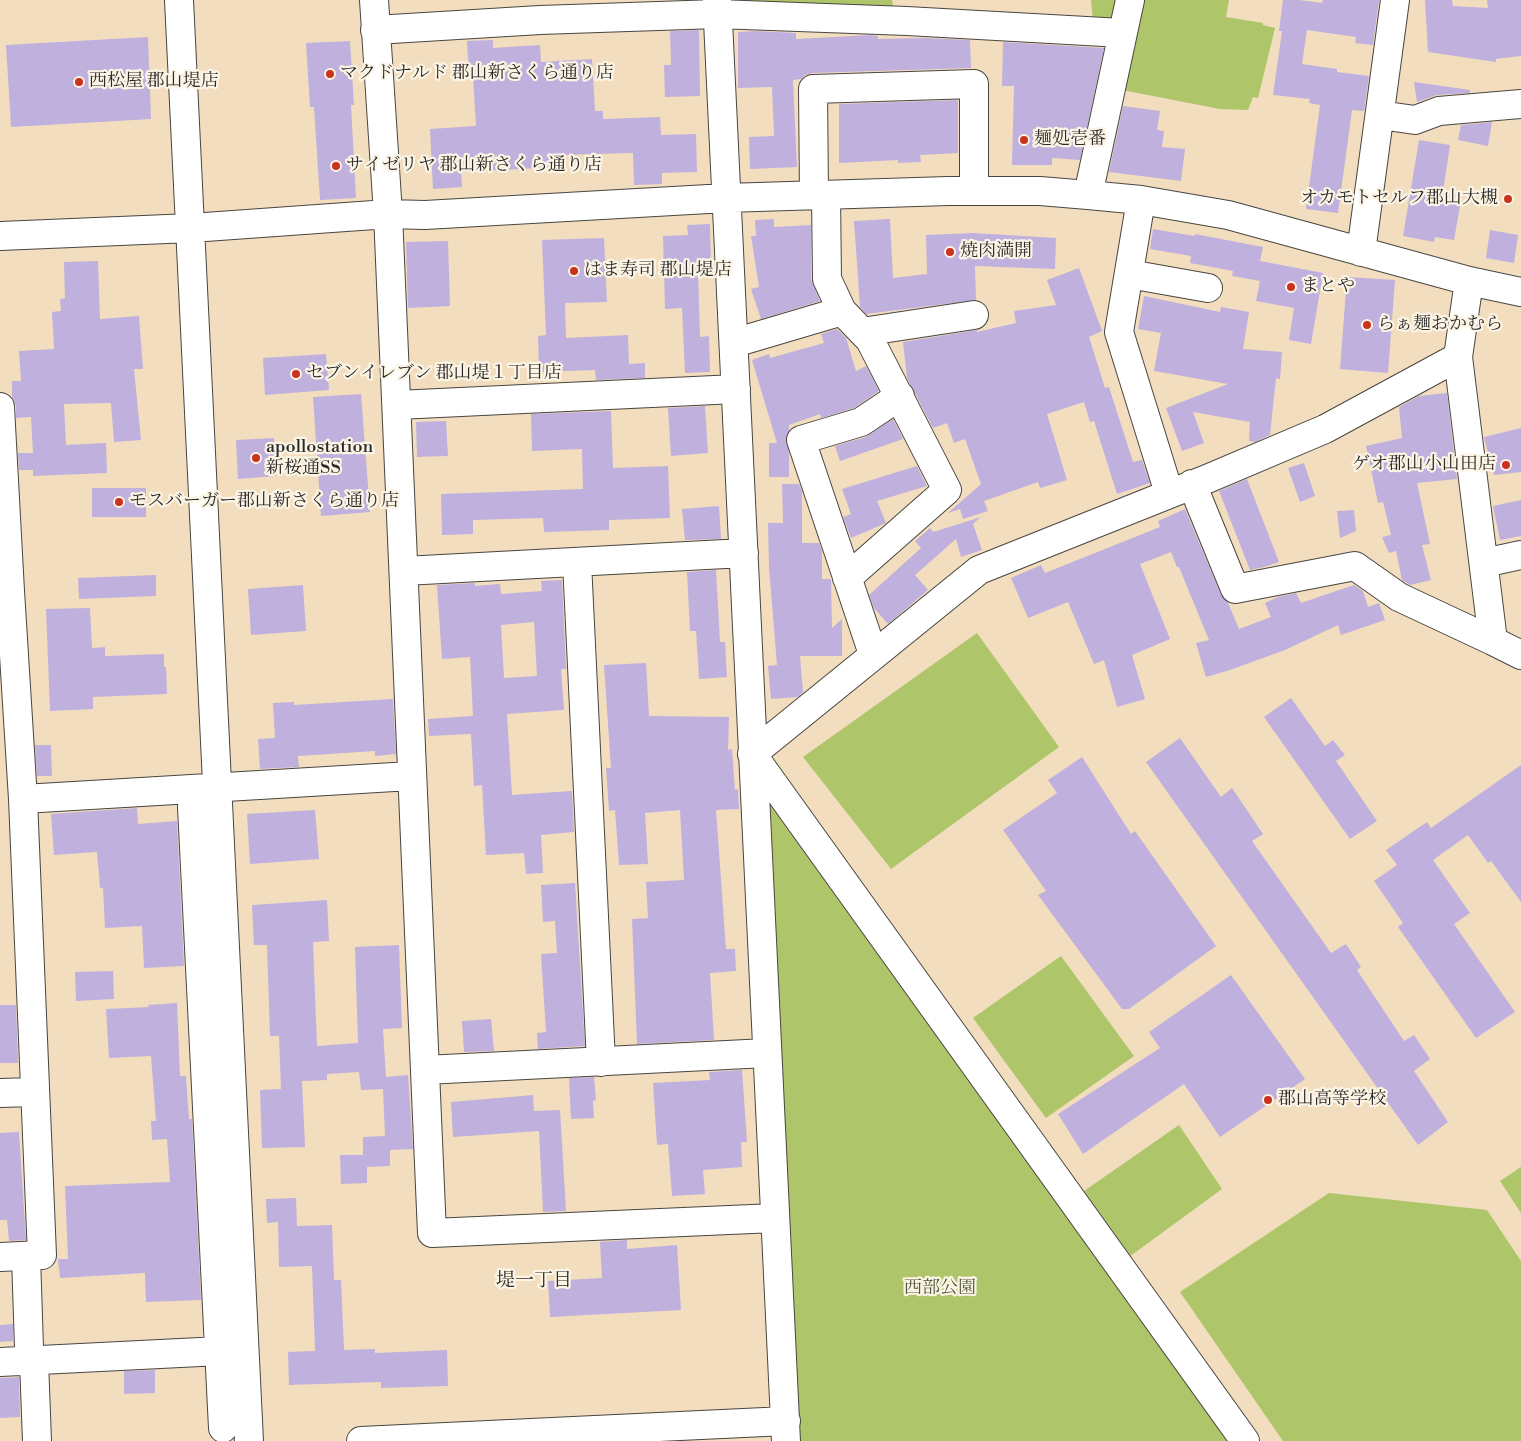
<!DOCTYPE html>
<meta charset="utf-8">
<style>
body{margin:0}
canvas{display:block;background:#f2ddbe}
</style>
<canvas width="1521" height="1441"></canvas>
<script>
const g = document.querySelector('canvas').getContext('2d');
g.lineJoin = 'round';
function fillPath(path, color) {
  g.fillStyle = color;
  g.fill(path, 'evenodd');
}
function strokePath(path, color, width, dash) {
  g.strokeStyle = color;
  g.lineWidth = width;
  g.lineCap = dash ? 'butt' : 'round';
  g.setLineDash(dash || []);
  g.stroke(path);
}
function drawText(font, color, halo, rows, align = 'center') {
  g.font = font + ' "Libre Bodoni","Noto Serif JP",serif';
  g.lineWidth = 4.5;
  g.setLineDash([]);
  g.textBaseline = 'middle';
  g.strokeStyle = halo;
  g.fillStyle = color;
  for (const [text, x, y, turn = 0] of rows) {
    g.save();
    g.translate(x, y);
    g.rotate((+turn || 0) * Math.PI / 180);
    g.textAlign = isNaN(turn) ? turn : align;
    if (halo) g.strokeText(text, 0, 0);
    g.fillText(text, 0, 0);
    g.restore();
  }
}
fillPath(new Path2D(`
 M733,0h159l1,6 -160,-4z
 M1091,0h32l-10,21 -20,-1z
 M1140,0h89l-3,17 37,6v2l12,3 -17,70 -5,-1 -5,13 -28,-1 -103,-20z
 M977,633l82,114 -168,122 -88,-112z
 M766,790l468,651h-437z
 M1061,956l73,100 -88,62 -73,-100z
 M1179,1125l43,64 -93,68 -45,-66z
 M1521,1167v46l-21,-32z
 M1329,1193l158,17 34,51v180h-238l-103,-149z`), '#aec56a');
fillPath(new Path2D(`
 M1283,0h16l23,3 1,-3h56l-6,45 -18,-2 1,-6 -49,-7 -5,34 35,5v3l32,4 -5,35 -12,-1 -14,103 -32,-4 14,-104 -11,-2 1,-4 -37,-4 9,-64h-3z
 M1425,0h27l1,6 35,2 -1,-8h34v56l-25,3v3l-68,-10z
 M699,30l1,66 -35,1 -1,-32h7l-1,-34z
 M755,31l41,2v6l75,-4 7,1v3l46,-1 46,2 1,28 -158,5 -8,2 -4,4 -8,1 4,87 -47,2 -1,-32 25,-1 -2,-49 -34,1v-56z
 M148,37l3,82 -140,8 -5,-82z
 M493,40v8l47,-3 1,17 51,-3 3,52h8v8l57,-2 1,18 35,-1 1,38 -35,1v11l-28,1 -1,-32 -74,2v12l-98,5 1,15 -29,2 -3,-60 46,-3 -3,-50h-4l-2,-35z
 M350,41l4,64h-3l5,93 -36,2 -6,-93h-4l-4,-64z
 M1003,42l101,6 -24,112 -28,-2v7h-40l2,-79h-12z
 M1414,82l56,8v3l-33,2 -20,7z
 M958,100v53l-38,2 1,7 -23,1v-3l-59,3v-59z
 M1123,106l37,5 -3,19 7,1 -2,16 23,2 -4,32 -72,-9z
 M1492,122l-4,24 -30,-6 3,-15z
 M1419,140l31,5 -7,47 19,3 -8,45 -19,-3 -1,5 -31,-6z
 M774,219v8l37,-2v54l9,22 -59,18 -10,-30 8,-2 -8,-51h5l-1,-16z
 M890,219l3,59 34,-4 -1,-39 47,-2 83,5 -1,31 -80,-3 1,34 -110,14 -6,-7 -6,-86z
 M710,224l1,45 -13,1 2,67 9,-1 1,36 -25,1 -3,-65 -17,1 -2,-73 25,-1 -1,-10z
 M1153,229l42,7v-2l68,13 -3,14 63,12 -12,71 -22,-4 5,-32 -38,-7 4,-20 -28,-5 1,-5 -43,-8 1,-7 -41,-7z
 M1490,230l28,5 -4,28 -28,-5z
 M604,238l3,64 -42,1 1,35 62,-3 1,29 16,-1v15l-49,2 -1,-10 -56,2 -1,-36 8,-1 -4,-95z
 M448,241l2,65 -42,2 -2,-66z
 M98,261l2,58 39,-3 4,53h-9l7,71 -27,2 -3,-39 -47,1 2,41 40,-2 1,30 -74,3v-6h-14l-1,-17h15l-2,-36 -15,1v-12l-4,-9v-16h9l-2,-30 35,-2 -2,-37 9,-1 -1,-12 5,-1 -1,-36z
 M1079,268l23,63 -13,6 16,51 4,-1 24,75 9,-2 8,23 -33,11 -23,-73 -4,1 -6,-20 -37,12 20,66 -27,8 -2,-6 -54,19 4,10 -25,8 -3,-10 -12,4 33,-29 -16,-45 -11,4 -7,-20 -14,5 -26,-50 -4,-36 74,-12v2l39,-9 -2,-12 42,-6 -9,-25z
 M1347,277l48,3 -7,93 -48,-4z
 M1144,296l76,16 1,-5 28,5 -6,37 39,3 -2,27 -4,-1 -6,57 -15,7 -6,-1 1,-19 -57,-10 11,31 -22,8 -16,-43 62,-24 -74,-13 7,-38 -23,-4z
 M837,329l9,9 10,33 10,-5 13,25 -25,17 -33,10 -1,-4 -31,11v6l-3,6 3,16v24h-20v-34h8l-25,-83 17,-6 1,4 54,-15 -3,-9z
 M326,354l3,36 -64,5 -2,-37z
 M1447,393l10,86 -40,4 13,61 -8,1 9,35 -21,5 -8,-5 -6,-29 -7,2 -7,-16 9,-2 -8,-33 -5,1 -12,-57 36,-8 -3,-31 20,-11z
 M361,394l9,118 -49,4 -8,-119z
 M705,406l3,47 -37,3 -3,-48z
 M611,411l2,57 55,-2 2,52 -61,2v10l-65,2 -1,-14 -70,2v14l-31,1 -1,-41 142,-5 -1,-40 -50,2 -1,-37z
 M893,419l10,20 -63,22 -5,-15 31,-9z
 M446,421l2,35 -31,1 -1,-35z
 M1521,428v44l-27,3 -10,-38z
 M274,438l2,38 -38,3 -2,-39z
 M1304,463l11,33 -15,6 -12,-34z
 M917,466l10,20 -50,15 9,22 -35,15 -8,-21 8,-3 -9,-25z
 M1247,479l32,83 -15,5 -14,3 -31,-79z
 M782,484h17l3,7v52h17l3,8v28h9l1,49 10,-9v37h-42l3,36 -5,5 -27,2 -3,-33 9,-1 -8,-98 -1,-44h15z
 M92,488h54v29h-54z
 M1521,500v36l-21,4 -7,-34z
 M719,506l2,33 -36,1 -3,-31z
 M1185,509l36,86 7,8 11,26 32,-12 -6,-14 13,-6 18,-4 5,10 53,-18 9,6 5,16 11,-4 6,17 -44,15 -3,-10 -53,25 -55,20 -24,7 -10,-34 13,-3 -30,-73h-2l-6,-15 -31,12 30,75 -38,16 13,44 -28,8 -13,-47 -10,4 -26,-62 -40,16 -17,-40 30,-13 4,8 115,-46 -2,-6z
 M1354,510l2,21 -16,7 -3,-27z
 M981,517l-8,7 9,26 -21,7 -5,-18 -41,36 13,15 -40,34 -14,-16 -5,-13 52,-47 -6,-7 15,-13 3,4z
 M716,570l4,72h5l2,35 -28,2 -3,-48h-6l-3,-59z
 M156,575v21l-77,3 -1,-21z
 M562,580l4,89h-5l3,41 -57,4 5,81 60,-4 2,41 -33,3 2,38 -17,1 -2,-21 -38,2 -4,-70 -8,1 -3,-52 -42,2 -1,-17 45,-3 -3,-59 -28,2 -5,-74 38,-2v3l25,-2 1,10 41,-3 -1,-10zM534,622l3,54 -33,2 -3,-53z
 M303,585l3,46 -55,4 -3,-46z
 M90,608l2,40 13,-1v9l59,-2v13h2l1,27 -74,3v12l-43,2 -4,-102z
 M646,663l3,53 80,1 -1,33 4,-1 3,41 3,-1 1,20 -23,1 10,139h9l1,22 -26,2 4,67 -77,4 -5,-125 16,-1 -2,-36 38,-2 -4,-70 -35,3 3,51 -29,1 -4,-55 -6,1 -3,-43h5l-7,-103z
 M1291,698l34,48 8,-6 12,15 -9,6 41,60 -27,18 -86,-122z
 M393,699l3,55 -21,2v-5l-77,5 1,11 -39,2 -2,-30 17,-1 -2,-35 21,-1v3z
 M1180,738l41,59 11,-9 31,46 -11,7 79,112 15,-9 15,23 -4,3 47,71 10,-6 16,24 -16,12 34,51 -30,23 -272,-383z
 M35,745h16l1,31h-15z
 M1082,757l49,77 4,-3 81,115 -87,63h-7l-84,-114 8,-4 -43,-61 54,-37 -9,-13z
 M1521,765v137l-30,-41 -3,2 -20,-28 -35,25 37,53 -16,11 61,88 -39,26 -78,-111 5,-4 -29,-42 23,-16 -11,-15 41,-28 4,6z
 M137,808l1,16 39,-3 7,145 -40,2 -2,-42 -37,2 -2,-40h-3l-3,-36 -43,3 -3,-41z
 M315,810l4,49 -69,5 -3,-50z
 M575,883l10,163 -47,3 -1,-16 9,-1 -5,-78 16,-1 -2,-32 -12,1 -2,-37z
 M327,900l2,41 -16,1 4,104 41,-3 -3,-96 44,-2 3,83 -19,1 3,48 22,-2 5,74 -23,1v16l-23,1v16l-26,1 -1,-29h23v-18l22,-1 -2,-47 -22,1 -2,-18 -32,2v6l-25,1 3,66 -43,1 -2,-58 21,-1 -2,-53h-9l-3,-91h-13l-2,-40z
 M113,971l1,28 -38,2 -1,-29z
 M1231,975l74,104 -85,58 -36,-53 -101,70 -25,-40 102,-66 -11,-16z
 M177,1003l3,73h6l3,43h3l9,181 -55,2 -1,-29 -85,5 -2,-19h10l-3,-73 105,-4 -3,-43 -15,1 -1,-19h5l-5,-65 -42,2 -3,-49 43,-2 -1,-2z
 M0,1005h16l2,58h-18z
 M491,1019l3,32 -30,1 -2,-31z
 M742,1070l5,72h-6l1,25 -39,3 2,24 -33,2 -4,-52 -11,1 -4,-62 57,-3 -1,-8z
 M594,1077l2,23 -3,1 1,17 -23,1 -2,-41z
 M533,1095l1,16 26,-1 6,101 -23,1 -4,-81 -86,6 -2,-35z
 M19,1132l7,108 -17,1 -2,-21h-7v-87z
 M296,1198l1,28 35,-1 2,55h7l3,70 31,-1v4l72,-3 1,36 -67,2v-6l-92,3 -1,-33 27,-1 -3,-85 -33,1 -1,-45 -11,1 -1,-24z
 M627,1240v9l50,-4 4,65 -131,7 -2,-36 54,-3 -2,-36z
 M13,1324v17l-13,1v-17z
 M155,1370v23l-31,1v-23z
 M19,1377l1,40 -20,1v-40z`), '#c0b0de');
const minor = new Path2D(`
 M179,0l70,1441
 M374,0l14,214 44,1019 343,-15
 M717,0l69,1441
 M375,30l165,-10 177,-6 190,7 215,12
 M1380,115l35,5 24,-9 82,-7
 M814,195l-1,-106 161,-5v107
 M826,195l1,84 15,32 28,29 77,150 -100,88
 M1088,195l42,-195
 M1141,200l-22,132 50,161
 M0,236l191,-8 197,-14 37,1 301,-17 222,-7h92l48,4 53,5 87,15 241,66 52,11
 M1361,252l34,-252
 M1129,274l79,14
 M1469,281l-11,76 35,284 28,14
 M862,332l112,-17
 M734,343l108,-32
 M397,405l339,-16
 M0,407l10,184 13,208 19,456 -42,2
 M1192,484l43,105 120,-23 44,31 94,44
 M577,562l24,500
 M1484,563l37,-8
 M404,571l340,-18
 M873,654l-72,-214 60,-18 39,-26
 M752,754l493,687
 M752,754l227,-184 228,-91 118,-50 133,-72
 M23,799l388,-23
 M192,807l31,621
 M425,1070l342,-17
 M0,1093l34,-1
 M26,1256l3,92
 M34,1361l3,80
 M0,1362l220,-11
 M361,1441l425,-20`);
strokePath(minor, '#494641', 30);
strokePath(minor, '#fff', 28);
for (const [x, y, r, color] of [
 [330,74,5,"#c8321e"],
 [79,82,5,"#c8321e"],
 [1024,140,5,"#c8321e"],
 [336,166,5,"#c8321e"],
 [1508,199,5,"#c8321e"],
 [950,252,5,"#c8321e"],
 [574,271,5,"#c8321e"],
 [1291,287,5,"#c8321e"],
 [1367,325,5,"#c8321e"],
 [296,374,5,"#c8321e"],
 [256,458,5,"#c8321e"],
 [1506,465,5,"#c8321e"],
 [119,502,5,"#c8321e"],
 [1268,1100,5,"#c8321e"]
]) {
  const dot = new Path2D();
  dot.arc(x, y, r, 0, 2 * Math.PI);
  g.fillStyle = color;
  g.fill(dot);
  strokePath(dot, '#fcf5e5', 2);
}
drawText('18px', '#2b2b2b', '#fcf5e5', [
 ["マクドナルド 郡山新さくら通り店",340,74],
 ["西松屋 郡山堤店",89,82],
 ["麺処壱番",1034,140],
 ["サイゼリヤ 郡山新さくら通り店",346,166],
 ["オカモトセルフ郡山大槻",1498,199,"right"],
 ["焼肉満開",960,252],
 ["はま寿司 郡山堤店",584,271],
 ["まとや",1301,287],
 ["らぁ麺おかむら",1377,325],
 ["セブンイレブン 郡山堤１丁目店",306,374],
 ["apollostation",266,448],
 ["新桜通SS",266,469],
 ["ゲオ郡山小山田店",1496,465,"right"],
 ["モスバーガー郡山新さくら通り店",129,502],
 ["郡山高等学校",1278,1100]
], 'left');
drawText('18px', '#52593e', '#fcf5e5', [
 ["西部公園",940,1289]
]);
drawText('19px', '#2b2b2b', '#fcf5e5', [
 ["堤一丁目",534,1281]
]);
</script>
